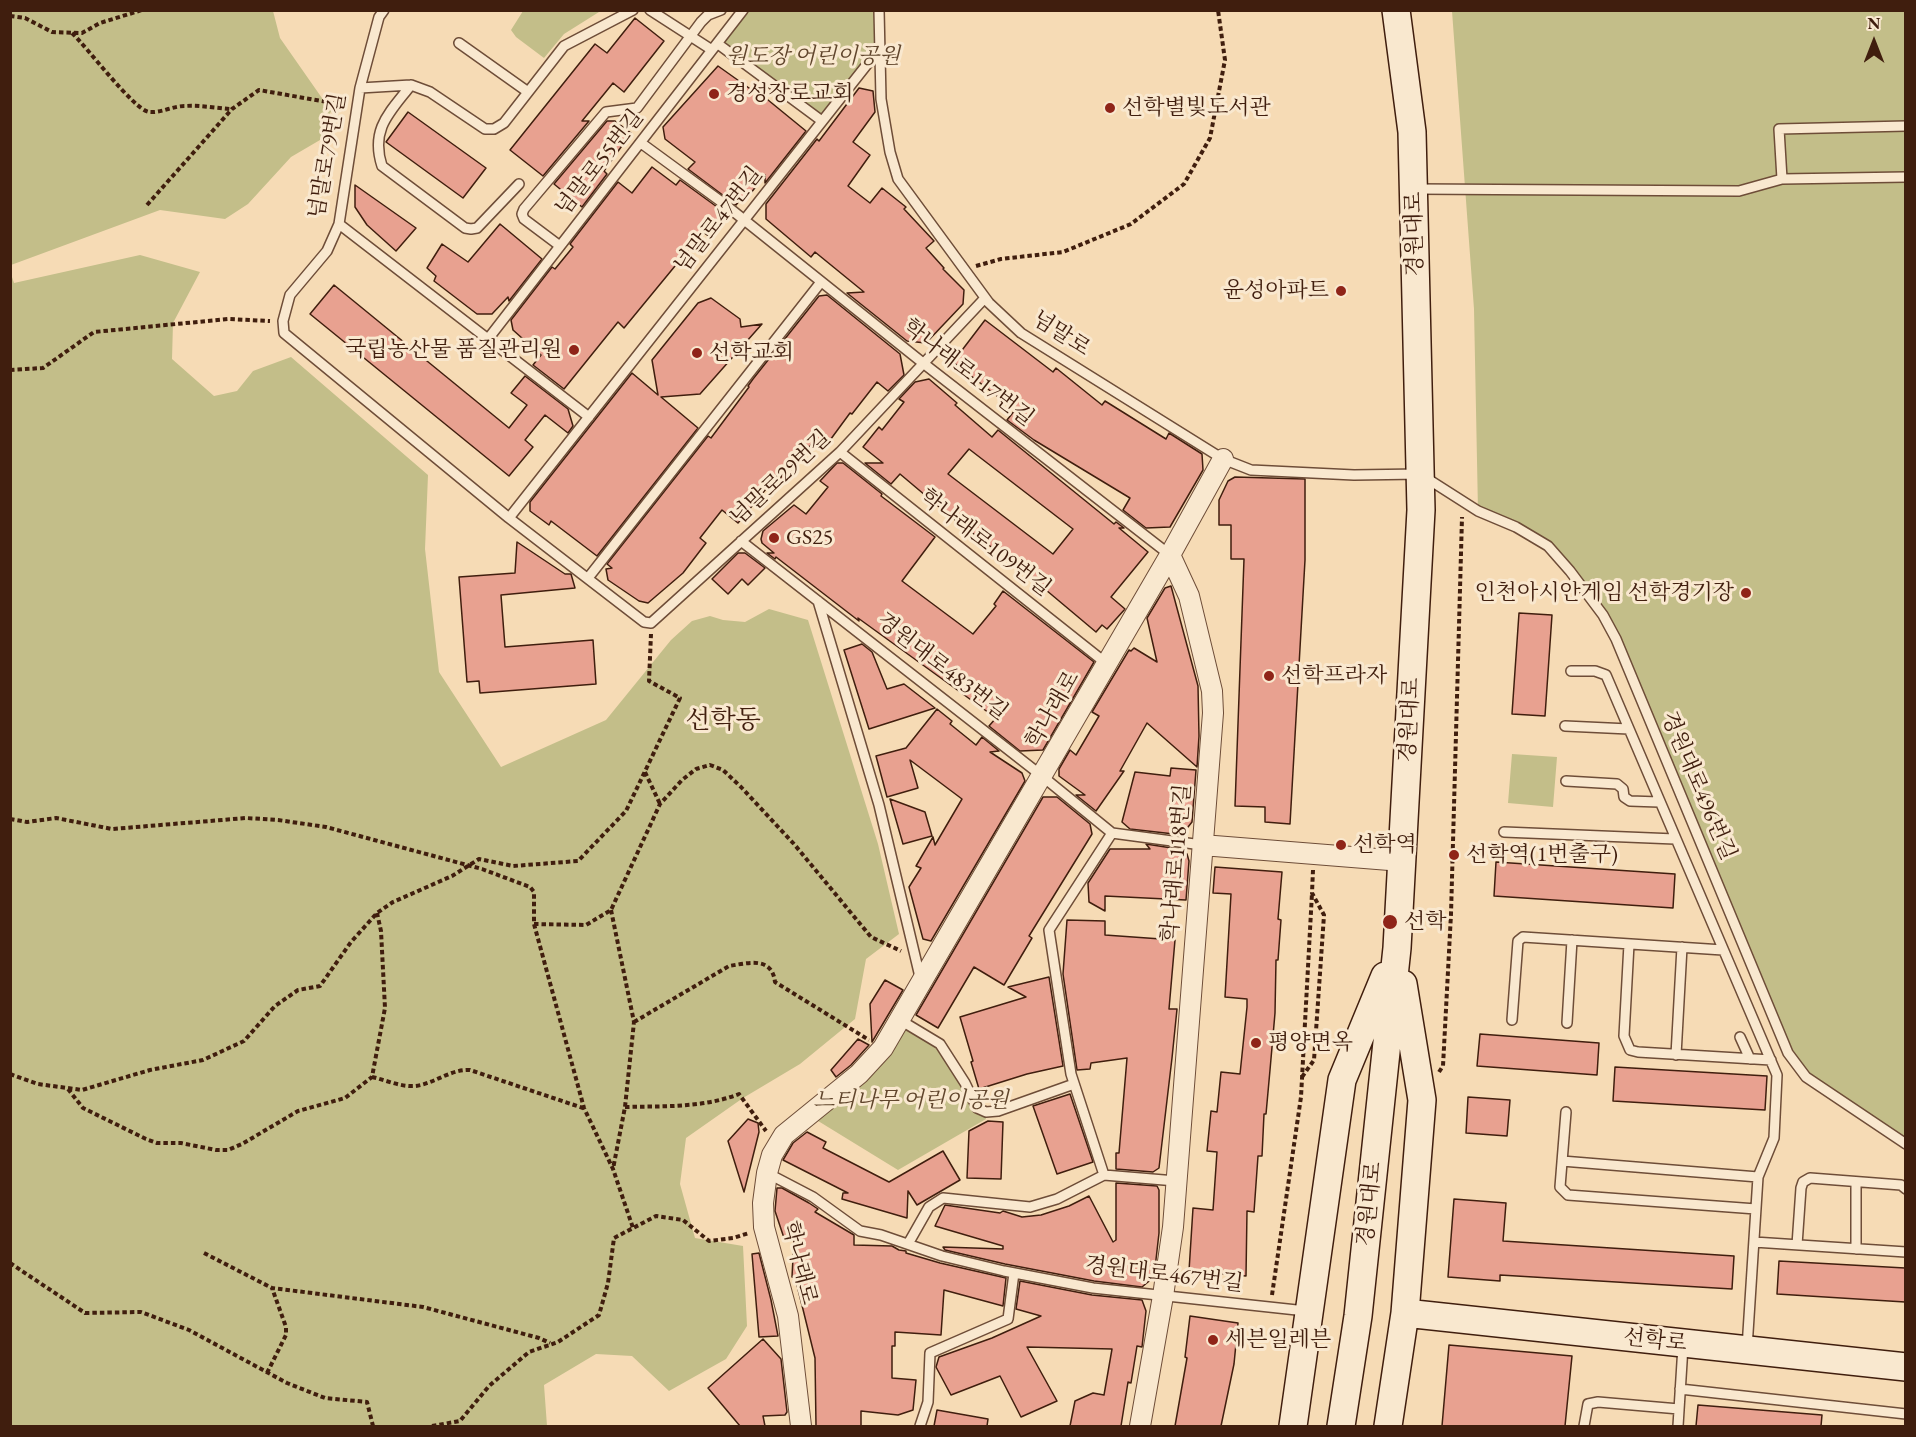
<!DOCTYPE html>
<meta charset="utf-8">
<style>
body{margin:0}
#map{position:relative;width:1916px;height:1437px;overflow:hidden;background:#f6dbb5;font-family:"EB Garamond",serif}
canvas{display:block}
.frame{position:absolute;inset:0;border:12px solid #401e0e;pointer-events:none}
.north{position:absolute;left:1844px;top:12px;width:60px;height:60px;-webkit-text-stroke:4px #f9e8cf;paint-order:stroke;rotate:0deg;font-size:16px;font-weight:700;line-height:24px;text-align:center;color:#401e0e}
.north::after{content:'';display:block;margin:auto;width:21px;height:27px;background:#401e0e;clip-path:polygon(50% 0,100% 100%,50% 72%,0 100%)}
</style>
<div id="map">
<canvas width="1916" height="1437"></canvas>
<div class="frame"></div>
<div class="north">N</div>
</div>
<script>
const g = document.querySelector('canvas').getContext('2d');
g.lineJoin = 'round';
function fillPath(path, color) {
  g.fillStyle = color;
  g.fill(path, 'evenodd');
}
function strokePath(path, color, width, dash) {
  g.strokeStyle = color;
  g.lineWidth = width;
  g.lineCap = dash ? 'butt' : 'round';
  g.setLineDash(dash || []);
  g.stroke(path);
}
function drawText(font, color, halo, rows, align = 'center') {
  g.font = font + ' "EB Garamond","Noto Serif KR",serif';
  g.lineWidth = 6;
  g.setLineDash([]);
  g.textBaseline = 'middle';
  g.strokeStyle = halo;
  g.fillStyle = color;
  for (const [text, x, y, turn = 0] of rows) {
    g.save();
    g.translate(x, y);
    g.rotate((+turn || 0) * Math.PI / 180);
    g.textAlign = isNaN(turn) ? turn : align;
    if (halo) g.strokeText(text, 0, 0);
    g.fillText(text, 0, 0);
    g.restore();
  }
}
fillPath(new Path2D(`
 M11,10l262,1 7,27 51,73 -11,29 -29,17 -43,47 -23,15 -65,-9 -149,55z
 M598,10l1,2 -35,22 -20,24 -28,-21 -5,-7 12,-19z
 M743,11h136l1,37 -58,73 -104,-77z
 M1452,11h453v1133l-81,-53 -36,-38 -185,-438 -55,-69 -70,-35 -4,-202z
 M140,255l60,17 -27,51 -1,36 42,37 23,-5 16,-20 38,-14 137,118 -3,74 14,123 62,95 105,-47 65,-80 21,-19 18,-5 13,4 22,2 24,-13 39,11 70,224 21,90 -33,25 -11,60 -55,45 -57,34 -57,40 -6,46 15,54 48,8 4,80 -21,33 -57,32 -37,-35 -36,-2 -52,31 3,41h-536v-1152l3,9z
 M1512,754l45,3 -4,50 -45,-4z
 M900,1023l39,23 47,68v5l-88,51 -88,-54z`), '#c3be89');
const building = new Path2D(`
 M635,18l29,23 -40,51 -11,-9 -31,38h7l-46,55 -33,-26 85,-106 12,9z
 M718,66l38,27 1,-2 49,40 -41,52v-8l-22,28 -3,-3 -4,5 -48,-36 7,-7 -30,-23 -2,-12z
 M859,88l14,3 2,21 -22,30 17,13 -22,31 22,17 12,-15 24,19 -2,2 30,32 -8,7 18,20 -1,1 21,21 -1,14 -37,39 -19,-2 -60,-48 17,-1 -49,-40 -4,5 -45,-38v-15l51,-65 2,2z
 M408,112l78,56 -23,30 -77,-56z
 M607,121h8l16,12 -27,38 3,3 -25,33 -28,-23z
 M652,167l24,18 4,-5 48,35 -17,23 -8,-6 -79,96 -6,-6 -54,67 -31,-24 8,-10 -28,-25 -2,-10 41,-53 3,2 18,-22 -3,-3 48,-62 14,11z
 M355,185l61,43 -20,23 -29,-26 -12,-18z
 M500,224l42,35 -33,42 -1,-4 -16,17h-15l-43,-33 2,-5 -9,-8 15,-24 26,18z
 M334,285l175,143 18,-23 -16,-12 14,-17 43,33 5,17 -5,7 -23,-18 -20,25 8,7 -24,29 -199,-162z
 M827,295l73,59 4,21 -16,16 -11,-9 -25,32 -2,-1 -25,34 -10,-7 -33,41 -2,-1 5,-14 -47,57 -16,-13 -22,28 6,5 -23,30 -35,30 -9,-2 -31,-21 -2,-11 6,-1 -5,-4 101,-128 3,2 38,-51 -1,-1 5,-7 66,-83z
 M711,298l29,21 1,8 21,-3 -62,70 -39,3 37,31 -101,128 -46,-35 -2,4 -19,-14v-9l102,-129 26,22 -6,-35 46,-57z
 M985,320l68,52 3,-4 46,37 3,-4 61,38 3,-6 33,21 1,16 -33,57 -24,1 -23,-18 7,-12 -96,-58 -27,-20 8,-10 -62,-48z
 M929,379l28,24 -2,2 37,32 6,-7 116,94 2,-2 8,6h-5l29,24 -37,45 14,12 -18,20 -5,-4 -6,7 -75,-63 -70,-52 -51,-43 -9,10 -26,-21h18l-20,-16 16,-20 3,3 22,-28 -5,-3 16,-17zM969,449l104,80 -20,25 -105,-80z
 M837,463h6l39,31 -1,2 54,41 -33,44 71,53 23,-28 -2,-2 9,-13 91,71 -51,88 -23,1 -31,-25 7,-8 -138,-100 1,3 -83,-64 -1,2 -8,-6h7l-12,-10 -1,-4 2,-8 31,-26 12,9 22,-27 -8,-6z
 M1235,477l70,2v81l-15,264 -25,-2v-15l-30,-1 9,-247h-13v-34h-12v-25l9,-19z
 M517,542l48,32h6l4,14 -74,7 4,52 88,-7 3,44 -116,9 -1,-12 -12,1 -8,-105 56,-4z
 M738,553h7l20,15 -17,17 -6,-6 -14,15 -16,-15z
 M1171,586l27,100 1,50 -2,31 -50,-44 -27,48h4l-28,40 -20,-16h9l-26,-19v-7l11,-19 6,5 23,-39 -7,-4 37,-62 2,1 3,-3 23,14 -10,-44 18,-30z
 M1519,613l33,2 -7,101 -33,-2z
 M862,644l10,8 15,37 17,-5 31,24 -66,21 -25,-79z
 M937,709l15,12 -2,3 26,21 6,-8 17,14 -9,1 32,21 3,8 -94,160 -8,-2 -14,-52 12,-19 -5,-2 17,-29 2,8 27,-46 -52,-39 8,28 -31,9 -11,-41 30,-8z
 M1171,768l25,2 -4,52 -4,5 -14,7 -44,-5 -8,-7 13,-50 35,4z
 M1043,797h14l33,27 2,10 -63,102 3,2 -28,47 -30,-18 -36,61 -22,-13z
 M890,799l35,13 7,24 -29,8z
 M1146,844l32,5 9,5 2,7 -3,39 -81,-4v15l-16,-9 -1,-19 22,-34h40z
 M1496,862l179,12 -2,34 -179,-12z
 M1215,867l67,5 -4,47 3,1 -3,40h-2l-1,53 -5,57 -4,44h-2l-2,42h-4l-4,56 -7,-1 -1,65 -57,-5 4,-63 20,2 4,-58 -10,-1 4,-40 6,1 4,-40 19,2 7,-67v-8l-22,-2 6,-103 -18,-1z
 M1067,920l38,1v14l70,5 -6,69h8l-5,49 -13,110 -6,4 -37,-3v-16h3l8,-95 -36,5 -1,6 -13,1 -14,-96z
 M1049,977l14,89 -36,8 -48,15 -8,-27 2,-1 -13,-44 66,-20 -18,-10z
 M885,980l18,10 -31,52 -2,-38z
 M1480,1034l119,9 -2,32 -120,-9z
 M858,1039l11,6 -18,20 -15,12 -5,-7z
 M1615,1067l152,9 -2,34 -152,-9z
 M1070,1094l23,68 -36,12 -24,-68z
 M1468,1097l42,3 -3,36 -41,-3z
 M748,1119l10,4 1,9 -15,60 -16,-51z
 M988,1121l15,1 -2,57 -34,-1 2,-47z
 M807,1132l19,10 -3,6 66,34 54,-31 17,29 -43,25 -9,-14 -1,27 -65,-19 1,-6h5l-65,-33 10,-17z
 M1116,1183l41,3 2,4v43l-5,44 -12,10 -48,-6 -89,-17 -60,-14 -2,-3 60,2v-3l-68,-20 10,-21 55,8 3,-2 19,6 19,-2 28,-9 20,-10 24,46 3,-2z
 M777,1188h5l27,15 9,6 -3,3 39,23v10l38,1 7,4 7,1v2l34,10 66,15 -3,28 -59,-16 -3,45 -46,-3v14h-3v32l24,2 -3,30 -15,5 -37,-4v15h-45l-1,-68 -20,-81h-3l2,-38 -10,-1 -9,-27z
 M1454,1199l52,4 -3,38 231,15 -2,33 -232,-14v6l-52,-4z
 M759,1253l12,47 7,36 -19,1 -7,-83z
 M1779,1261l126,7v34l-128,-8z
 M1020,1281l72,14 50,5 4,11 -4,36 -5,-1 -6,37 -3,-1 -7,44h-51l5,-25 18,-8 11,2 8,-46 -85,-2 30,54 -36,16 -21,-41 -49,19 -15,-28 3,-10 53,-19 49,-22 -25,-7z
 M1190,1316l48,7 -4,41 -13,62h-46l12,-68 -2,-1z
 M763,1339l18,20 6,53 -2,3 -22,1 2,10h-25l-32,-38z
 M1449,1345l123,11 -7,70h-123z
 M1698,1405l124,10 -1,11h-125z
 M937,1410l51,9 -1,7h-53z`);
fillPath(building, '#e8a190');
strokePath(building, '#401e0e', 1.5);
const lane = new Path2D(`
 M384,10l-5,7 -19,71 -21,136 -12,27 -37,44 -7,26 1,12 225,185 135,104 7,1 189,-171 145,-154
 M650,10l62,40
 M879,10l2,89 9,53 8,27 91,124 32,30 202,126 28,11 103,5 66,-1 58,37 38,16 32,19 22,25 33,44 13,24 172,414 18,24 100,67
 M459,43l69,49
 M718,44l104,77
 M411,85c-21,27 -41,44 -29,81l83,62 6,1 6,-1 42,-44
 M360,88l51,-3 19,7 55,37h9l10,-6 60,-77 69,-36
 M641,143l82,60 200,160 247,192
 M1782,179l-3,-50 127,-3
 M1416,189l323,2 43,-12 124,-2
 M339,224l250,193
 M560,246l-36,-27 -2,-5 2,-5 82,-97 31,-4 64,-86 7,-7 13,-5
 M488,339l255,-329
 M840,452l267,212
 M509,518l371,-470
 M741,541l301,235 70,57 90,12
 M588,578l233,-296
 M818,601l61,204 42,176
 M1571,671h24l11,4 171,400 -3,63 -16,39 -11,171
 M1565,726l64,3
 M1566,781l51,3 6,5 1,8 6,4 29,1
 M1504,832l171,7
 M1629,944l-5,92 6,14 8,2 133,8
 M900,1020l40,24 25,39 12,25 9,4 12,-1 76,-27
 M1512,1020l6,-79 5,-4 200,13
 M1567,1023l5,-83
 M1740,1037l10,22
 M1676,1055l6,-108
 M1566,1112l-6,75 8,8 188,14
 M1562,1161l196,16
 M767,1173l46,24 47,34 21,4 61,21 62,15 89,17 213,23
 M1104,1175l-33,-101 -22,-144 63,-97
 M1104,1175l72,6
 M1754,1242l152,10
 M908,1244l21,-37 14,-9 87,9 27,-8 47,-24
 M1797,1245l4,-57 2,-6 7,-4 91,7 5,4
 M1856,1249v-67
 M1680,1389l226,25
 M920,1426l8,-24 2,-49 78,-34 6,-46
 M1584,1426l4,-22 10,-2 81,7
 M1678,1426l5,-80`);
const street = new Path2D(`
 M1202,845l200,16
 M801,1426l-13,-110 -24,-89 -1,-24 4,-30 5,-18 12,-20 75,-61 24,-26 287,-493 53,-96
 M1140,1426l23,-130 10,-69 40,-514 -1,-22 -23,-95 -19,-41`);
const secondary = new Path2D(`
 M1405,1313l501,54
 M1293,1426l49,-346 43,-104
 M1341,1426l17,-110 39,-368 24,-438 -9,-378 -16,-122
 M1388,1426l17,-113 17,-213 -19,-116`);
strokePath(lane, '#6e4d38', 12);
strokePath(street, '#6e4d38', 22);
strokePath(secondary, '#401e0e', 30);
strokePath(new Path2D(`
 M10,16l15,2 27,14 30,1 18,-10 42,-13
 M72,33c15,14 62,77 77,79 12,1 24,-6 36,-6 15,-1 31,2 46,3
 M147,205l85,-96 27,-19 85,15
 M976,266l25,-7 62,-7 68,-28 53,-40 26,-46 15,-78 -7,-50
 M10,370l33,-2 51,-36 134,-13 42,2
 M645,772l15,32
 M10,819l17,3 29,-4 56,11 134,-11 32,2 48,7 156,42 48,18 4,5v32l50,184 29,61 20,59
 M611,910l23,112 -9,85 -12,62
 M534,924l52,1 25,-15 49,-106 22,-24 14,-11 14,-4 13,5 18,17 53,57 77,93 30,14
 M634,1022l95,-56c19,-3 43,-10 46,16l94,58
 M1439,1072l4,-6 8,-152 11,-397
 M10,1074l28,10 44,6 68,-20 53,-10 41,-19 31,-35 23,-16 22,-4 31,-44 26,-29 16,-11 59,-26 27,-17 34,7 65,-5 48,-50 54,-113 -31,-17 2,-47
 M372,1077c14,3 28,10 43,9 19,-2 35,-17 55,-16l113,38
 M1302,1077l12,-17 10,-145 -12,-22 1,-23
 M68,1089l15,19 63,31 11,4h24l35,7h12l14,-6 56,-33 47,-13 27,-21 13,-69 -4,-77 -4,-18
 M625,1107c39,-1 78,1 114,-13l27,37
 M204,1253l68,35 151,19 116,31 11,5
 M10,1263l75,50 56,-1 48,18 98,53 38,15 42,4 6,24
 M1272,1295l29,-198 11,-204
 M267,1373l19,-38v-8l-14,-39
 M432,1426l28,-5 29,-35 40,-34 29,-10 41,-27 9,-32 6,-45 42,-22 27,4 26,21 24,-3 16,-5`), '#401e0e', 4, [4.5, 3]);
strokePath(lane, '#f9e8cf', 9);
strokePath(street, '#f9e8cf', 20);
strokePath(secondary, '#f9e8cf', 27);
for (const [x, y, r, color] of [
 [714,94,6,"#8f2418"],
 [1110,108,6,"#8f2418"],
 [1341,291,6,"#8f2418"],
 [574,350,6,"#8f2418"],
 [697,353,6,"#8f2418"],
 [774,538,6,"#8f2418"],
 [1746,593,6,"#8f2418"],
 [1269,676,6,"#8f2418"],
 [1341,845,6,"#8f2418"],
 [1454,855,6,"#8f2418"],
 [1390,922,8,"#8f2418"],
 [1256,1043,6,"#8f2418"],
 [1213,1340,6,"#8f2418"]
]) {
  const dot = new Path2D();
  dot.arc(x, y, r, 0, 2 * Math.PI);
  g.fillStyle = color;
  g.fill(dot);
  strokePath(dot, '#f9e8cf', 2);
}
drawText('italic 22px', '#61462d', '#f9e8cf', [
 ["원도장 어린이공원",813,57],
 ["느티나무 어린이공원",911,1101]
]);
drawText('22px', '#401e0e', '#f9e8cf', [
 ["경성장로교회",726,94],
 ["선학별빛도서관",1122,108],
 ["윤성아파트",1329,291,"right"],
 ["국립농산물 품질관리원",562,350,"right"],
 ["선학교회",709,353],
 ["GS25",786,538],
 ["인천아시안게임 선학경기장",1734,593,"right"],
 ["선학프라자",1281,676],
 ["선학역",1353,845],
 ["선학역(1번출구)",1466,855],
 ["선학",1404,922],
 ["평양면옥",1268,1043],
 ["세븐일레븐",1225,1340]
], 'left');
drawText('22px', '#401e0e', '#f9e8cf', [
 ["넘말로79번길",328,156,-80],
 ["넘말로55번길",600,163,-52],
 ["넘말로47번길",719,220,-52],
 ["경원대로",1415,234,-91],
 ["넘말로",1061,334,33],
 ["학나래로117번길",968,373,38],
 ["넘말로29번길",781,478,-43],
 ["학나래로109번길",985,543,38],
 ["경원대로483번길",942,667,38],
 ["학나래로",1053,710,-60],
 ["경원대로",1410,720,-87],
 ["경원대로496번길",1698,786,67],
 ["학나래로118번길",1177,863,-85],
 ["경원대로",1370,1204,-84],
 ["학나래로",799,1263,76],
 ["경원대로467번길",1164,1275,7],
 ["선학로",1655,1341,6]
]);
drawText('26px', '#401e0e', '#f9e8cf', [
 ["선학동",723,721]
]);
</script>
